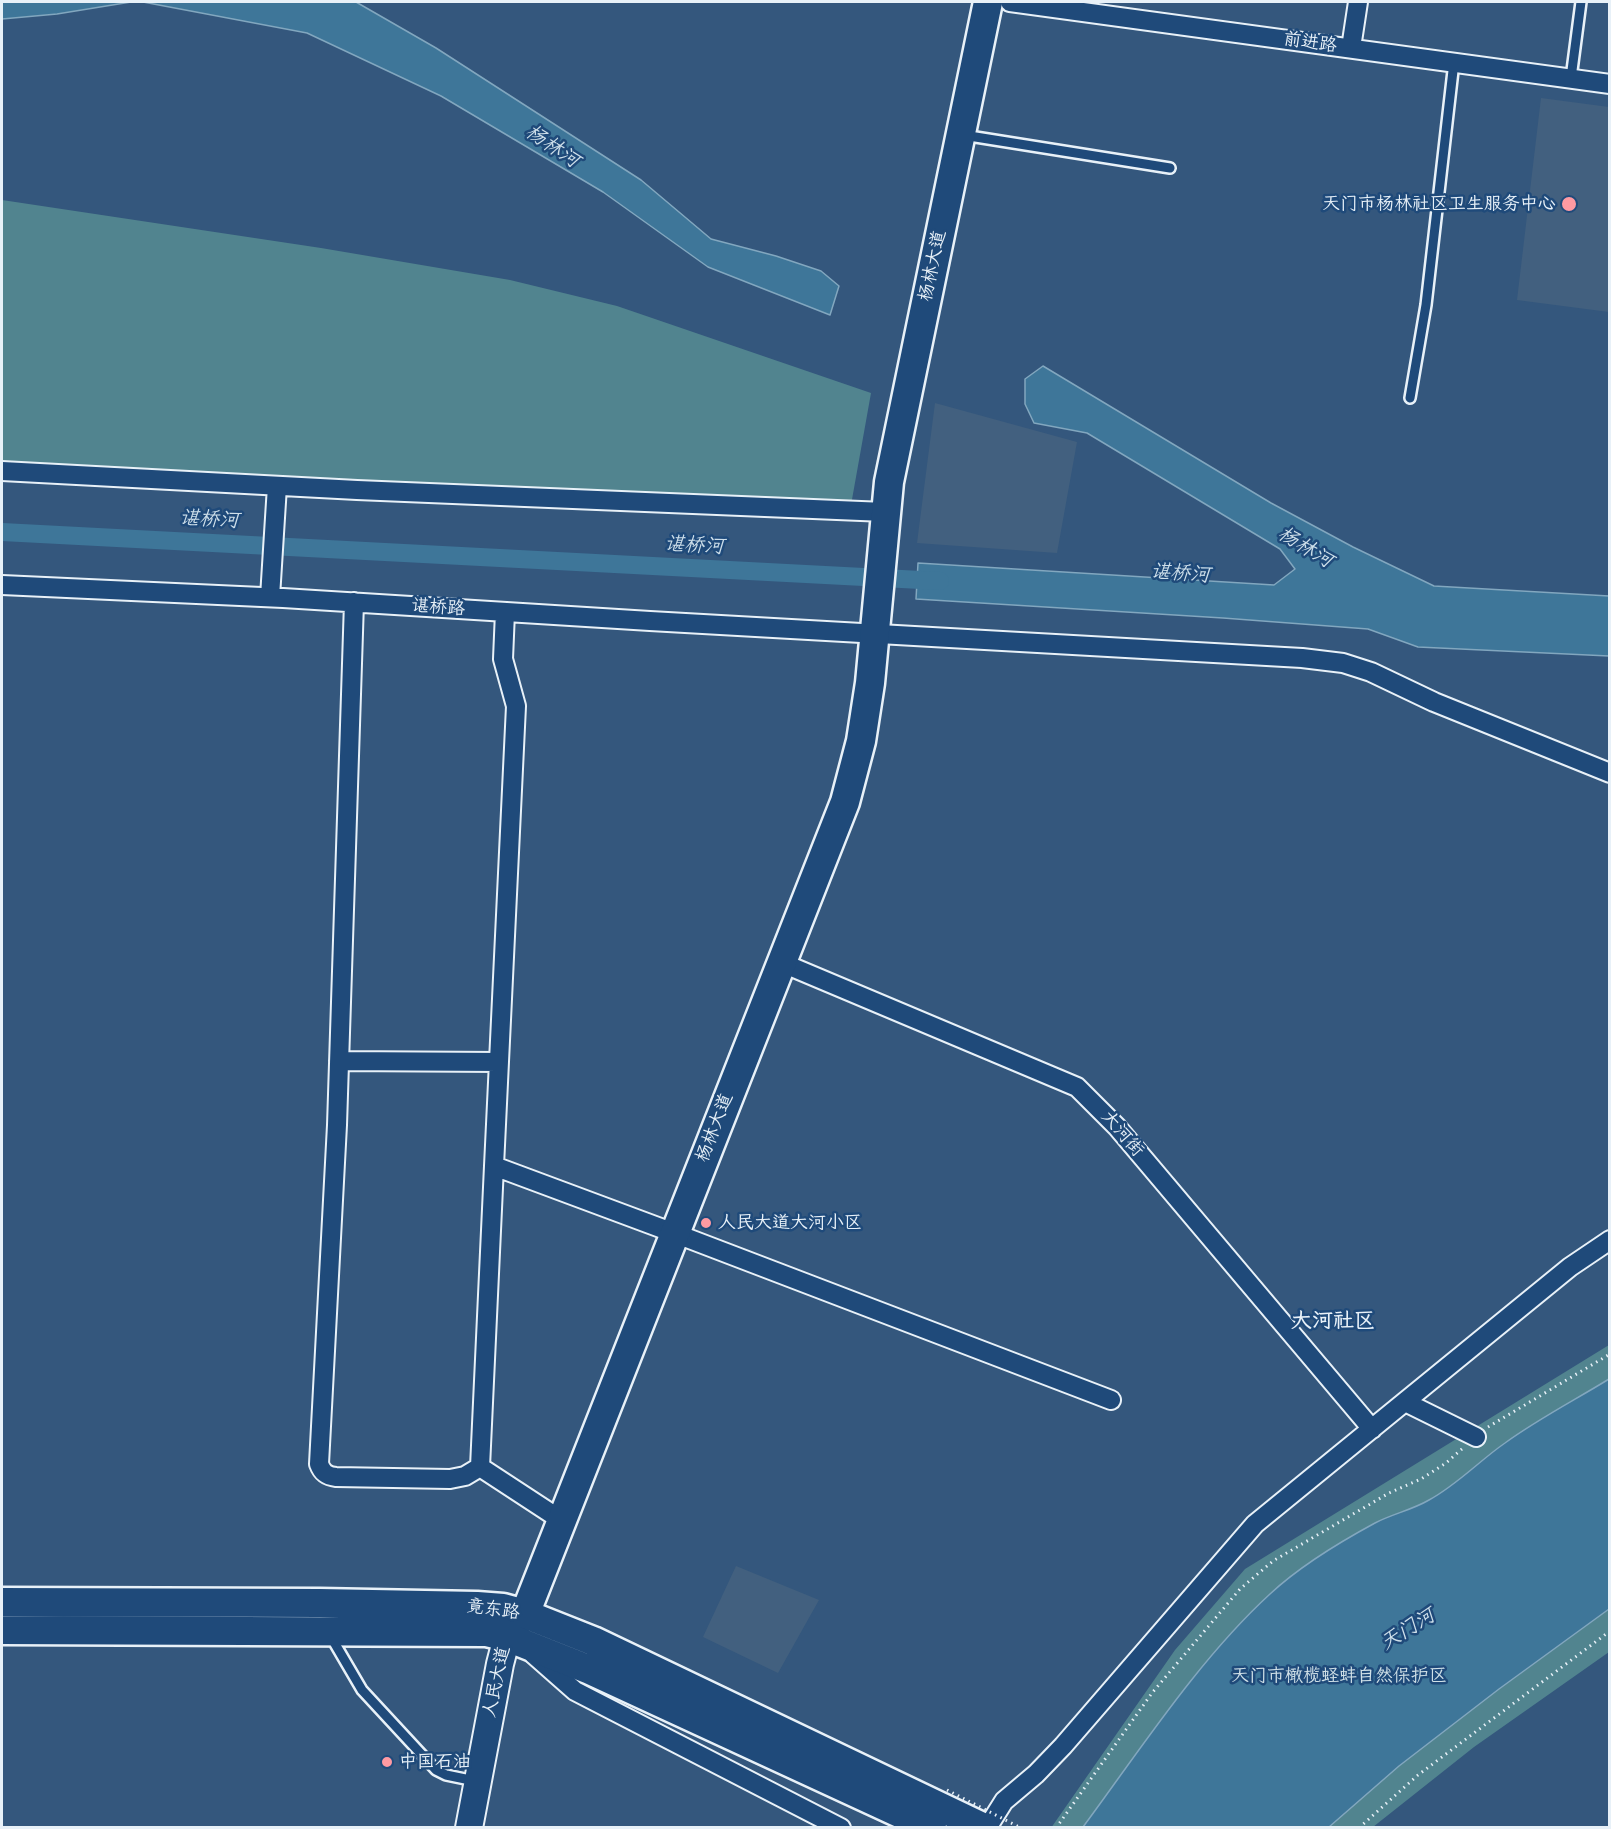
<!DOCTYPE html>
<meta charset="utf-8">
<style>
body{margin:0}
#map{position:relative;width:1611px;height:1829px;overflow:hidden;background:#34577d;font-family:Itim,sans-serif}
canvas{display:block}
.frame{position:absolute;inset:0;border:3px solid #e8f1f8;pointer-events:none}
</style>
<div id="map">
<canvas width="1611" height="1829"></canvas>
<div class="frame"></div>
</div>
<script>
const g = document.querySelector('canvas').getContext('2d');
g.lineJoin = 'round';
function fillPath(path, color) {
  g.fillStyle = color;
  g.fill(path, 'evenodd');
}
function strokePath(path, color, width, dash) {
  g.strokeStyle = color;
  g.lineWidth = width;
  g.lineCap = dash ? 'butt' : 'round';
  g.setLineDash(dash || []);
  g.stroke(path);
}
function drawText(font, color, halo, rows, align = 'center') {
  g.font = font + ' Itim,"LXGW WenKai TC",sans-serif';
  g.lineWidth = 5;
  g.setLineDash([]);
  g.textBaseline = 'middle';
  g.strokeStyle = halo;
  g.fillStyle = color;
  for (const [text, x, y, turn = 0] of rows) {
    g.save();
    g.translate(x, y);
    g.rotate((+turn || 0) * Math.PI / 180);
    g.textAlign = isNaN(turn) ? turn : align;
    if (halo) g.strokeText(text, 0, 0);
    g.fillText(text, 0, 0);
    g.restore();
  }
}
fillPath(new Path2D(`
 M1541,98l68,9v205l-92,-12z
 M935,403l142,39 -20,111 -140,-10z
 M736,1566l83,34 -41,73 -75,-36z`), '#42607f');
fillPath(new Path2D(`
 M2,200l319,48 189,32 107,26 254,87 -20,112 -849,-42z
 M1609,1345v307l-135,95 -101,80 -322,1 124,-178 70,-81z`), '#51848f');
const water = new Path2D(`
 M2,2h129l-74,12 -55,5z
 M143,2h213l80,46 205,132 70,59 65,17 45,15 18,15 -9,29 -122,-48 -105,-75 -162,-96 -134,-63z
 M1043,366l228,137 82,44 81,39 175,10v60l-191,-9 -50,-18 -145,-11 -307,-19 2,-36 356,22 21,-16 -15,-20 -193,-116 -53,-10 -9,-19v-25z
 M1609,1379v230l-110,80 -100,77 -70,61h-246c57,-77 116,-168 187,-233 30,-28 68,-51 105,-71 17,-9 37,-13 54,-23 28,-15 50,-39 76,-57 33,-24 70,-43 104,-64z`);
fillPath(water, '#3e7699');
strokePath(water, '#82a7bf', 1.5);
strokePath(new Path2D(`
 M2,532l938,49`), '#3e7699', 18);
const service = new Path2D(`
 M1571,78l10,-76
 M963,135l207,33
 M1410,398l16,-93 28,-243
 M331,1637l31,53 74,80 10,5 29,6`);
const minor = new Path2D(`
 M1010,2l600,82
 M1351,48l7,-46
 M2,471l355,19 528,22
 M2,585l281,13 367,23 652,37 41,5 28,9 63,30 176,71
 M270,597l7,-111
 M354,602l-17,523 -18,339c3,8 7,12 17,13l114,2 15,-3 15,-9
 M780,962l297,125 40,40 255,302
 M339,1061l160,1
 M494,1166l22,-460 -13,-47 2,-47
 M1405,1402l71,35
 M561,1520l-81,-53 14,-301 180,67 437,167
 M533,1654l42,37 266,137
 M987,1828l17,-27 32,-27 27,-28 192,-222 315,-257 40,-27`);
const secondary = new Path2D(`
 M469,1828l31,-164 7,-27 12,-15`);
const primary = new Path2D(`
 M2,1602l318,1 157,3 26,2 22,6 68,27 391,187
 M525,1614l320,-812 16,-61 9,-58 19,-201 99,-480
 M2,1630l484,2 21,5 83,33 342,158`);
strokePath(service, '#e8f1f8', 14);
strokePath(minor, '#e8f1f8', 22);
strokePath(secondary, '#e8f1f8', 30);
strokePath(primary, '#e8f1f8', 33);
strokePath(new Path2D(`
 M1488,1427l122,-73
 M1056,1828l96,-135 88,-104 33,-28 116,-68 32,-14 25,-16 16,-14
 M1359,1828l59,-53 192,-144`), '#e8f1f8', 3, [1.5, 4.5]);
strokePath(service, '#1f4a7a', 9);
strokePath(minor, '#1f4a7a', 18);
strokePath(secondary, '#1f4a7a', 26);
strokePath(primary, '#1f4a7a', 28);
strokePath(new Path2D(`
 M947,1790l74,38`), '#e8f1f8', 3, [1.5, 4.5]);
for (const [x, y, r, color] of [
 [1569,204,8,"#ff9aa2"],
 [706,1223,6,"#ff9aa2"],
 [387,1762,6,"#ff9aa2"]
]) {
  const dot = new Path2D();
  dot.arc(x, y, r, 0, 2 * Math.PI);
  g.fillStyle = color;
  g.fill(dot);
  strokePath(dot, '#1f4a7a', 2);
}
drawText('18px', '#e8f1f8', '#1f4a7a', [
 ["前进路",1310,43,8],
 ["杨林大道",933,266,-78],
 ["谌桥路",438,608,4],
 ["杨林大道",715,1128,-69],
 ["大河街",1122,1134,49],
 ["竟东路",493,1610,8],
 ["人民大道",497,1682,-78]
]);
drawText('18px', '#e8f1f8', '#1f4a7a', [
 ["天门市杨林社区卫生服务中心",1556,204,"right"],
 ["人民大道大河小区",718,1223],
 ["中国石油",399,1762]
], 'left');
drawText('18px', '#d1e1e8', '#1f4a7a', [
 ["天门市橄榄蛏蚌自然保护区",1339,1676]
]);
drawText('italic 20px', '#cedfea', '#1f4a7a', [
 ["杨林河",552,147,34],
 ["谌桥河",209,520,3],
 ["谌桥河",694,546,3],
 ["杨林河",1305,548,31],
 ["谌桥河",1180,574,4],
 ["天门河",1408,1630,-32]
]);
drawText('bold 21px', '#e8f1f8', '#1f4a7a', [
 ["大河社区",1333,1322]
]);
</script>
